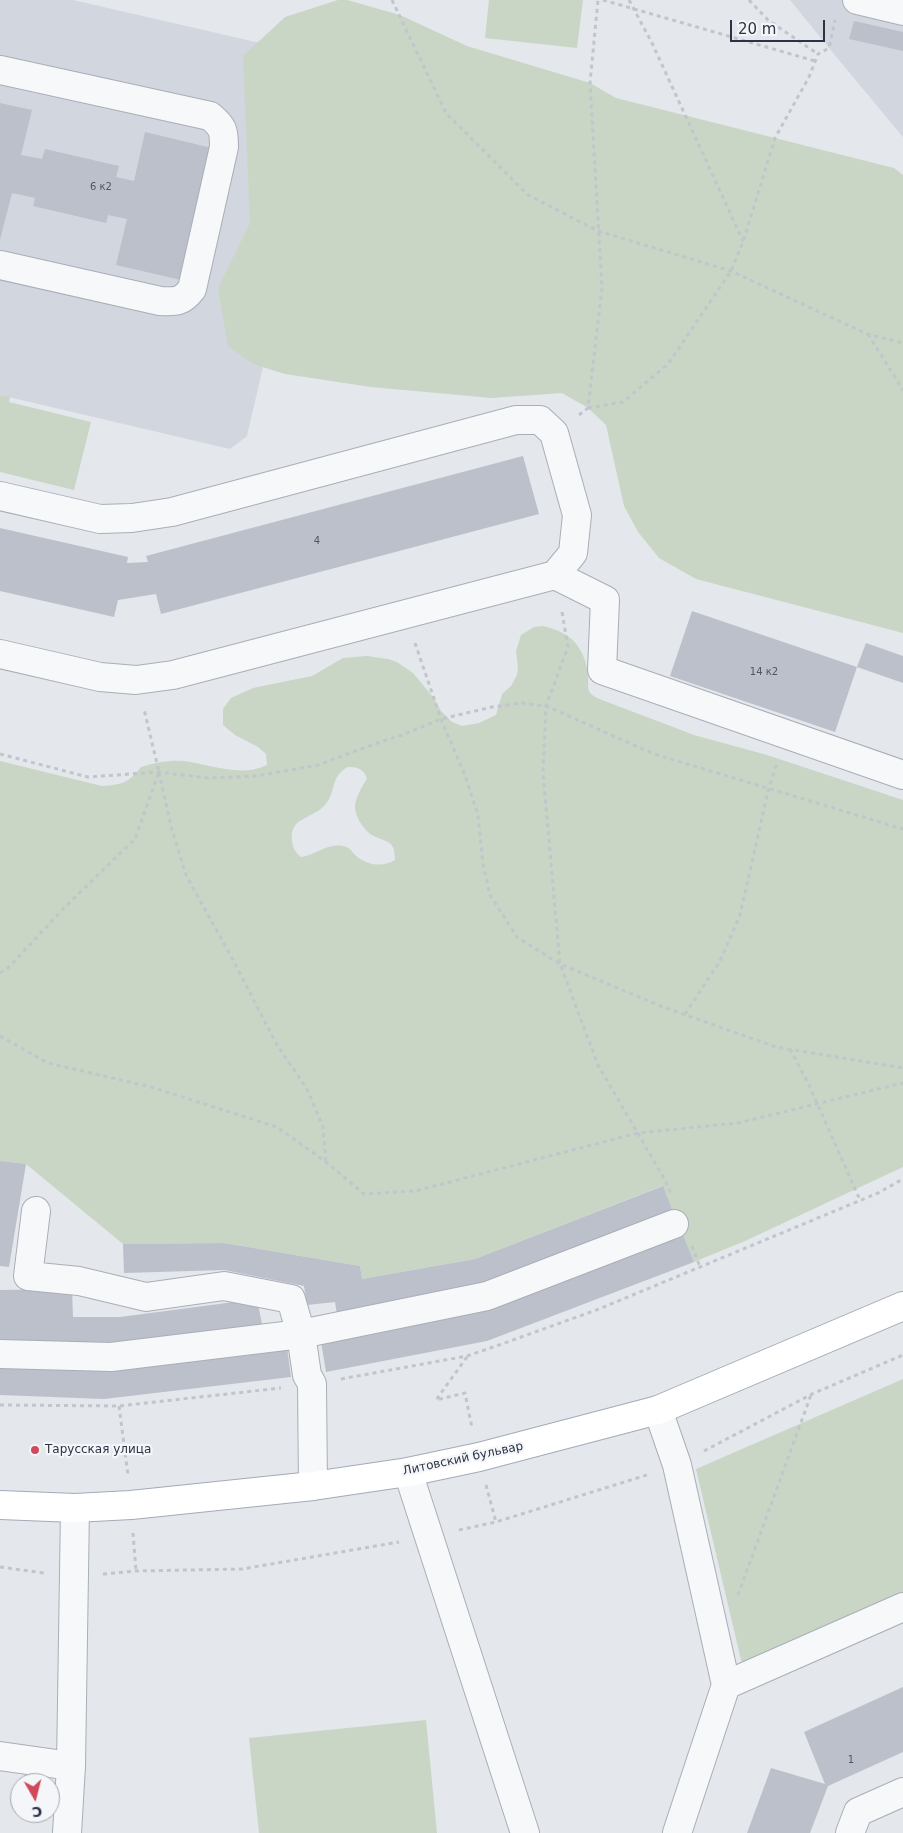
<!DOCTYPE html>
<meta charset="utf-8">
<style>
body{margin:0}
#map{position:relative;width:903px;height:1833px;overflow:hidden;background:#e4e7ec;font-family:"DejaVu Sans",sans-serif}
canvas{display:block}
.north{position:absolute;left:10px;top:1773px;width:50px;height:50px;box-sizing:border-box;background:#f4f6f9;border:1px solid #a4a8b1;border-radius:50%;rotate:172deg;font-size:14px;font-weight:700;line-height:20px;text-align:center;color:#2b3445}
.north::after{content:'';display:block;margin:auto;width:18px;height:22px;background:#d1495b;clip-path:polygon(50% 0,100% 100%,50% 72%,0 100%)}
.scale{position:absolute;left:730px;top:20px;width:95px;height:22px;box-sizing:border-box;border:2px solid #2b3445;border-top:0;padding-left:6px;font-size:15px;line-height:18px;white-space:nowrap;color:#2b3445;-webkit-text-stroke:4px #f4f6f9;paint-order:stroke}
</style>
<div id="map">
<canvas width="903" height="1833"></canvas>
<div class="north">С</div>
<div class="scale">20 m</div>
</div>
<script>
const g = document.querySelector('canvas').getContext('2d');
g.lineJoin = 'round';
function fillPath(path, color) {
  g.fillStyle = color;
  g.fill(path, 'evenodd');
}
function strokePath(path, color, width, dash) {
  g.strokeStyle = color;
  g.lineWidth = width;
  g.lineCap = dash ? 'butt' : 'round';
  g.setLineDash(dash || []);
  g.stroke(path);
}
function drawText(font, color, halo, rows, align = 'center') {
  g.font = font + ' "DejaVu Sans",sans-serif';
  g.lineWidth = 4.5;
  g.setLineDash([]);
  g.textBaseline = 'middle';
  g.strokeStyle = halo;
  g.fillStyle = color;
  for (const [text, x, y, turn = 0] of rows) {
    g.save();
    g.translate(x, y);
    g.rotate((+turn || 0) * Math.PI / 180);
    g.textAlign = isNaN(turn) ? turn : align;
    if (halo) g.strokeText(text, 0, 0);
    g.fillText(text, 0, 0);
    g.restore();
  }
}
fillPath(new Path2D(`
 M0,0h73l261,60 -87,376 -17,13 -230,-54z
 M790,0h113v137l-74,-89z`), '#d2d6de');
fillPath(new Path2D(`
 M338,0h9l53,15 67,31 123,37 26,15 278,70 9,7v458l-207,-54 -37,-21 -21,-26 -14,-26 -18,-81 -18,-17 -26,-15 -70,5 -121,-11 -86,-13 -32,-10 -25,-18 -10,-58 32,-65 -7,-167 42,-39z
 M489,0h94l-6,48 -92,-10z
 M0,395l10,2 -1,5 82,20 -17,68 -74,-18z
 M543,626c27,7 39,17 45,46 1,6 -1,14 1,19 2,5 9,7 13,9l92,35 73,20 136,45v367l-158,74 -51,21 -32,-76 -187,73 -113,20 -2,-13 -136,-23 -101,1 -97,-80 -26,-3v-400l102,25c19,-1 27,-3 39,-19 13,-4 28,-7 42,-6 27,3 57,17 84,4l-1,-11 -8,-7 -23,-12 -12,-10v-16l8,-11 22,-10 59,-12 31,-18 24,-2 21,3 9,3 16,11 20,24 8,14 11,11 10,4 17,-3 17,-8 6,-21 9,-8 6,-11 1,-8 -2,-16 5,-16 13,-8zM348,767c10,0 15,2 19,11 -4,8 -12,19 -12,29 0,10 10,25 19,29 14,7 21,4 21,24 -13,8 -29,5 -40,-5 -4,-5 -6,-8 -12,-9 -16,-3 -27,9 -42,11 -6,-5 -8,-9 -9,-16 -3,-24 20,-22 32,-35 13,-13 5,-29 24,-39z
 M903,1379v214l-161,71 -46,-195z
 M426,1720l11,113h-178l-10,-95z`), '#c9d6c5');
fillPath(new Path2D(`
 M854,21l49,11v19l-54,-12z
 M0,103l32,7 -11,45 21,4 3,-10 74,17 -3,11 18,4 11,-49 67,16 -31,132 -65,-15 11,-46 -19,-4 -2,8 -73,-17 2,-8 -23,-5 -12,47z
 M523,456l16,58 -378,100 -5,-20 -38,6 -4,17 -114,-26v-63l128,29 -1,6 21,-1 -2,-6z
 M692,611l165,56 -22,65 -165,-56z
 M866,643l37,13v27l-46,-16z
 M0,1161l26,3 -17,103 -9,-1z
 M663,1186l10,26 -191,73 -145,30 -2,-13 -28,3 -3,-19 -80,-16 -100,3 -1,-29 101,-1 136,23 2,13 113,-20z
 M683,1235l11,27 -207,79 -161,31 -5,-30 167,-34z
 M72,1289l1,28h47l137,-18 5,25 -139,19 -123,-1v-52z
 M287,1347l4,30 -187,22 -104,-4v-30z
 M903,1687v65l-75,34 -18,47h-63l24,-65 54,16 -21,-52z`), '#bbc0ca');
const minor = new Path2D(`
 M857,0l46,11
 M0,70l210,46c13,11 14,14 14,31l-32,142c-10,13 -16,13 -32,12l-160,-36
 M0,496l100,23 32,-1 40,-6 344,-92h24l14,13 23,82 -4,38 -18,22 -382,100 -37,5 -36,-3 -100,-23
 M555,575l50,25 -3,70 301,105
 M36,1211l-8,65 51,5 67,16 78,-11 67,13 10,35 6,41 5,9 1,102
 M0,1354l111,3 190,-23 186,-38 187,-72
 M658,1410l19,55 49,220
 M408,1472l117,361
 M0,1756l71,10
 M67,1833l4,-67 4,-258
 M677,1833l49,-148 177,-78
 M850,1833l8,-21 45,-20`);
const major = new Path2D(`
 M0,1505l75,3 56,-3 182,-19 95,-14 71,-15 179,-47 245,-104`);
strokePath(minor, '#a9aeb7', 30);
strokePath(major, '#a3abb8', 30);
strokePath(new Path2D(`
 M392,0l54,113 82,82 70,36 133,40 136,63 36,9
 M603,0l212,61
 M629,0l23,43 91,198
 M749,0l19,20 50,34
 M868,334l35,56
 M588,408l35,-6 45,-38 63,-93 12,-29 32,-104 34,-61 9,-23 11,-6 6,-28
 M579,415l9,-7 14,-120 -12,-205 8,-83
 M562,612l6,35 -22,59 -3,67 17,191 38,101 68,117 5,12
 M415,643l26,76 24,56 13,40 5,49 7,31 27,42 43,27 103,43 113,40 127,21
 M0,754l88,23 71,-5 49,6 49,-2 61,-11 59,-22 25,-8 39,-16 51,-12 30,-4 24,3 108,48 249,75
 M159,772l13,58 14,45 47,85 44,85 30,44 16,38 3,35
 M0,973l8,-5 55,-59 72,-70 24,-67 -15,-63
 M685,1014l35,-53 20,-46 29,-128 8,-24
 M0,1036l48,27 103,24 126,40 49,35 38,32 51,-3 223,-58 100,-10 165,-40
 M790,1049l19,36 51,115
 M692,1246l8,21
 M467,1357l-31,43 29,-7 7,35
 M341,1379l126,-23 32,-11 100,-36 279,-116 25,-14
 M0,1405l119,1 162,-18
 M119,1406l9,69
 M704,1451l108,-57 91,-39
 M486,1485l10,37
 M459,1530l37,-8 154,-48
 M133,1533l3,38
 M0,1567l44,6
 M103,1574l33,-3 106,-2 157,-27
 M738,1595l73,-200`), '#c2c5cb', 3, [4, 4]);
strokePath(minor, '#f7f8fa', 28);
strokePath(major, '#fff', 28);
for (const [x, y, r, color] of [
 [35,1450,5,"#d1495b"]
]) {
  const dot = new Path2D();
  dot.arc(x, y, r, 0, 2 * Math.PI);
  g.fillStyle = color;
  g.fill(dot);
  strokePath(dot, '#f4f6f9', 2);
}
drawText('10px', '#4f5766', null, [
 ["6 к2",101,187],
 ["4",317,541],
 ["14 к2",764,672],
 ["1",851,1760]
]);
drawText('12px', '#2b3445', '#f4f6f9', [
 ["Тарусская улица",45,1450]
], 'left');
drawText('12px', '#2b3445', '#f4f6f9', [
 ["Литовский бульвар",463,1459,-12]
]);
</script>
